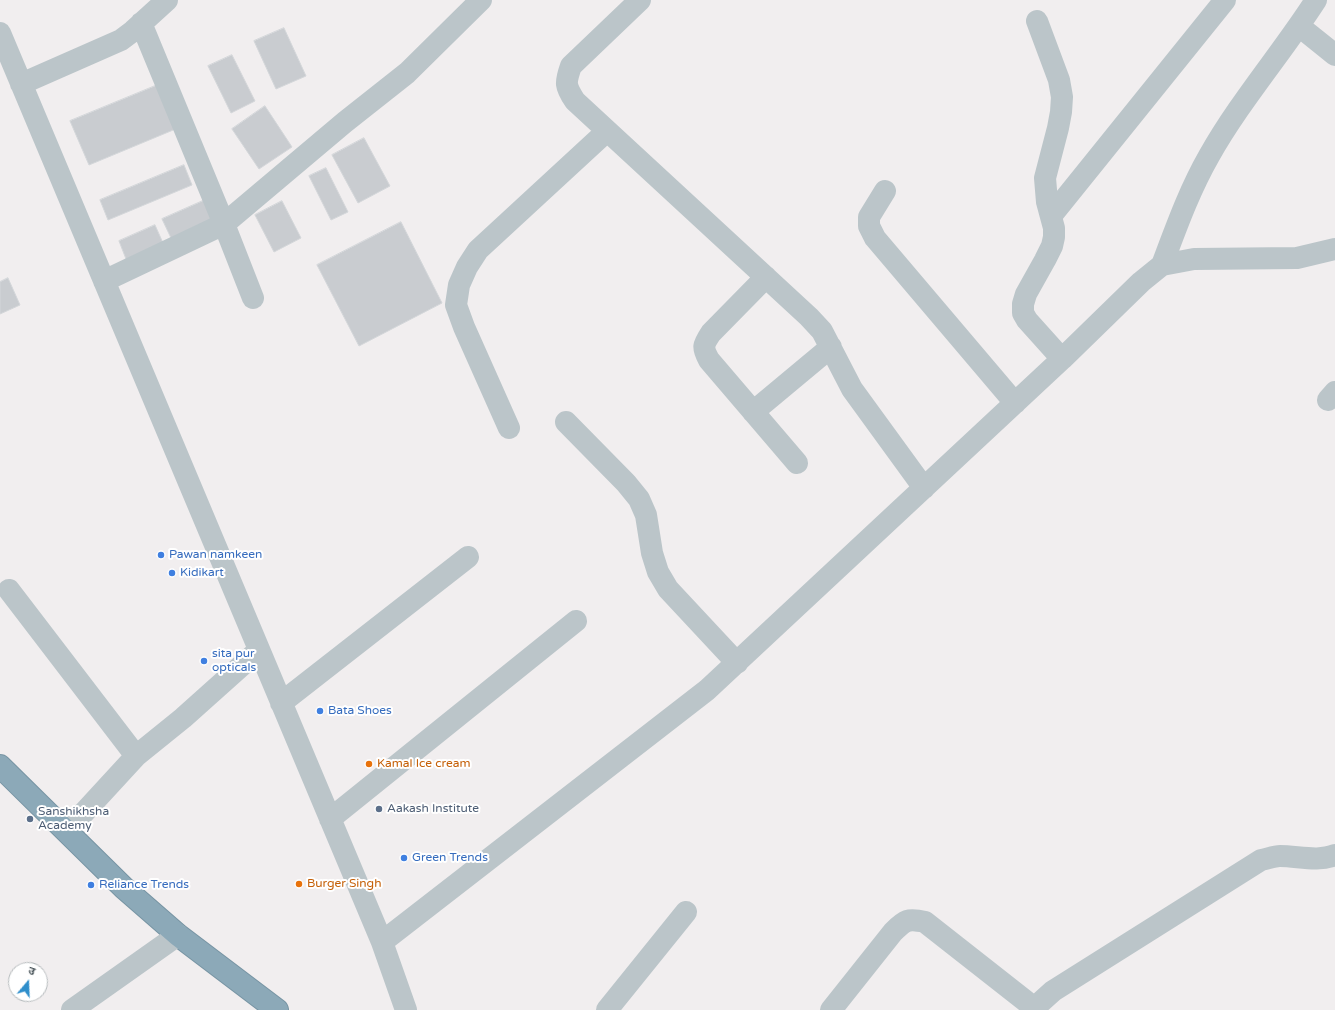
<!DOCTYPE html>
<meta charset="utf-8">
<style>
body{margin:0}
#map{position:relative;width:1335px;height:1010px;overflow:hidden;background:#f1eeef;font-family:"Varela Round","Noto Sans Devanagari",sans-serif}
canvas{display:block}
.north{position:absolute;left:8px;top:962px;width:40px;height:40px;box-sizing:border-box;background:#fff;border:1px solid #b6bbbd;border-radius:50%;rotate:19deg;font-size:11px;font-weight:700;line-height:16px;text-align:center;color:#495459}
.north::after{content:'';display:block;margin:auto;width:14px;height:18px;background:#2e8ecb;clip-path:polygon(50% 0,100% 100%,50% 72%,0 100%)}
</style>
<div id="map">
<canvas width="1335" height="1010"></canvas>
<div class="north">उ</div>
</div>
<script>
const g = document.querySelector('canvas').getContext('2d');
g.lineJoin = 'round';
function fillPath(path, color) {
  g.fillStyle = color;
  g.fill(path, 'evenodd');
}
function strokePath(path, color, width, dash) {
  g.strokeStyle = color;
  g.lineWidth = width;
  g.lineCap = dash ? 'butt' : 'round';
  g.setLineDash(dash || []);
  g.stroke(path);
}
function drawText(font, color, halo, rows, align = 'center') {
  g.font = font + ' "Varela Round",sans-serif';
  g.lineWidth = 4;
  g.setLineDash([]);
  g.textBaseline = 'middle';
  g.strokeStyle = halo;
  g.fillStyle = color;
  for (const [text, x, y, turn = 0] of rows) {
    g.save();
    g.translate(x, y);
    g.rotate((+turn || 0) * Math.PI / 180);
    g.textAlign = isNaN(turn) ? turn : align;
    if (halo) g.strokeText(text, 0, 0);
    g.fillText(text, 0, 0);
    g.restore();
  }
}
const building = new Path2D(`
 M284,28l22,48 -30,13 -22,-48z
 M232,55l23,46 -24,12 -23,-47z
 M160,84l18,44 -89,37 -19,-44z
 M265,106l27,41 -33,22 -27,-40z
 M364,138l26,48 -32,17 -26,-48z
 M184,165l8,20 -84,35 -8,-20z
 M326,168l22,44 -17,8 -22,-44z
 M205,200l8,18 -42,20 -9,-19z
 M282,201l19,37 -27,14 -19,-37z
 M401,222l41,81 -83,43 -42,-81z
 M155,225l8,18 -37,16 -7,-18z
 M8,278l12,27 -20,9v-32z`);
fillPath(building, '#c9ccd0');
strokePath(building, '#d3d6d9', 1);
const highway = new Path2D(`
 M0,766l124,122 54,47 99,75`);
strokePath(highway, '#7794a3', 24);
strokePath(new Path2D(`
 M640,0l-69,66c-6,17 -6,20 4,35l234,216 13,14 30,58 72,99
 M1037,21l22,59 3,17 -1,15 -3,16 -13,50 2,24 7,26v9l-2,9 -7,14 -19,34 -3,10v9l4,7 35,39
 M141,23l83,201 29,74
 M1299,26l36,29
 M0,33l382,909 24,68
 M21,84l100,-44 12,-9 34,-31
 M885,191l-16,26v9l6,12 140,165
 M1051,216l174,-216
 M1162,265c14,-37 27,-74 47,-109 31,-55 73,-103 107,-156
 M766,277l-55,56c-8,12 -9,14 -2,27l88,103
 M104,281l120,-57 121,-102 62,-49 74,-73
 M1328,400l7,-8
 M753,412l78,-65
 M566,422l60,61 13,16 7,16 6,38 6,19 10,17 69,74
 M509,428l-45,-101 -8,-22 3,-20 8,-18 11,-17 129,-119
 M9,590l127,166
 M281,703l187,-146
 M330,819l246,-198
 M67,831l69,-75 47,-38 76,-68
 M382,942l325,-252 355,-331 79,-77 21,-17 32,-6 103,-1 38,-9
 M72,1010l106,-75
 M607,1010l79,-98
 M831,1010l62,-78c12,-12 15,-14 32,-10l112,88
 M1032,1010l21,-19 208,-131c6,-1 13,-4 19,-4 18,0 38,6 55,-1`), '#bbc5c9', 22);
strokePath(highway, '#8ca9b8', 22);
for (const [x, y, r, color] of [
 [161,555,4,"#3f7fe0"],
 [172,573,4,"#3f7fe0"],
 [204,661,4,"#3f7fe0"],
 [320,711,4,"#3f7fe0"],
 [369,764,4,"#e8710a"],
 [379,809,4,"#5c6f8a"],
 [30,819,4,"#5c6f8a"],
 [404,858,4,"#3f7fe0"],
 [299,884,4,"#e8710a"],
 [91,885,4,"#3f7fe0"]
]) {
  const dot = new Path2D();
  dot.arc(x, y, r, 0, 2 * Math.PI);
  g.fillStyle = color;
  g.fill(dot);
  strokePath(dot, '#fff', 1.5);
}
drawText('12px', '#366cbe', '#fff', [
 ["Pawan namkeen",169,555],
 ["Kidikart",180,573],
 ["sita pur",212,654],
 ["opticals",212,668],
 ["Bata Shoes",328,711],
 ["Green Trends",412,858],
 ["Reliance Trends",99,885]
], 'left');
drawText('12px', '#c56008', '#fff', [
 ["Kamal Ice cream",377,764],
 ["Burger Singh",307,884]
], 'left');
drawText('12px', '#4e5e75', '#fff', [
 ["Aakash Institute",387,809],
 ["Sanshikhsha",38,812],
 ["Academy",38,826]
], 'left');
</script>
